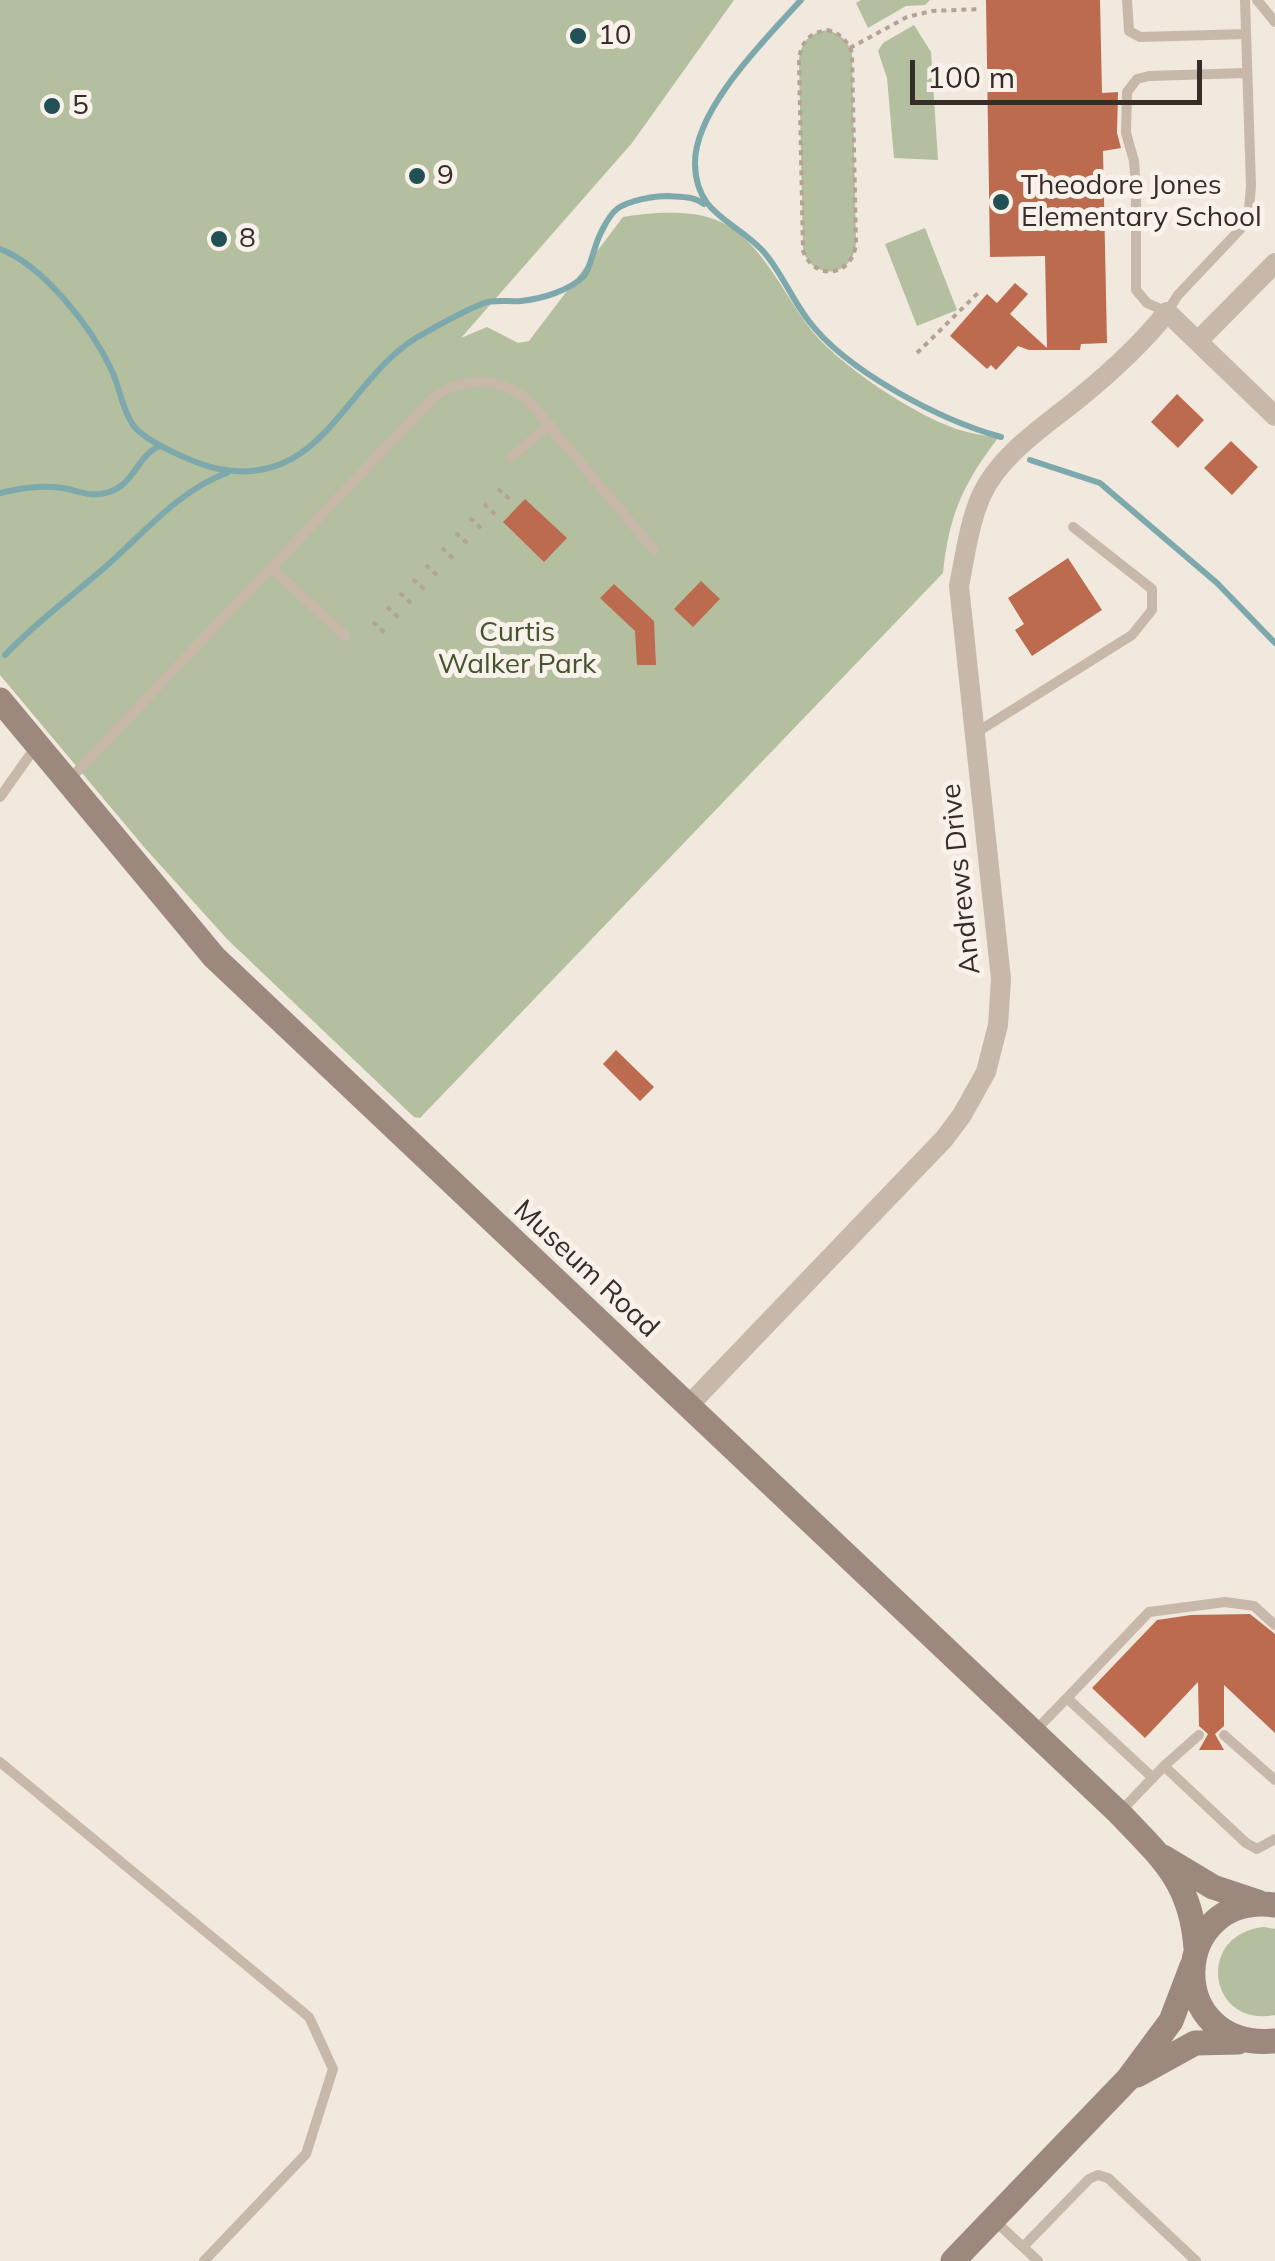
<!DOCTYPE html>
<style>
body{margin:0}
#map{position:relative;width:1275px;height:2261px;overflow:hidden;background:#f1e8de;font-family:Mulish,sans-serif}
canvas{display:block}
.scale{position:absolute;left:910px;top:60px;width:292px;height:45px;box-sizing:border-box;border:5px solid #362d29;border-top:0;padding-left:12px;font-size:30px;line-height:35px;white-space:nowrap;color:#362d29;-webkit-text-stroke:8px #f8f2ea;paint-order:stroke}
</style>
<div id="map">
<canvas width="1275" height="2261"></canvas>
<div class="scale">100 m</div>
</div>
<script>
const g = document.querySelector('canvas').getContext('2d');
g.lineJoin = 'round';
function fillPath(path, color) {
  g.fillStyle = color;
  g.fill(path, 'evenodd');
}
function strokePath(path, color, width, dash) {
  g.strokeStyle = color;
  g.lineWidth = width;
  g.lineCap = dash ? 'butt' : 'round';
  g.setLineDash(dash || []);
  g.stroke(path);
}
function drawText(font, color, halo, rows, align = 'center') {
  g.font = font + ' Mulish,sans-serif';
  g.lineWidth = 10;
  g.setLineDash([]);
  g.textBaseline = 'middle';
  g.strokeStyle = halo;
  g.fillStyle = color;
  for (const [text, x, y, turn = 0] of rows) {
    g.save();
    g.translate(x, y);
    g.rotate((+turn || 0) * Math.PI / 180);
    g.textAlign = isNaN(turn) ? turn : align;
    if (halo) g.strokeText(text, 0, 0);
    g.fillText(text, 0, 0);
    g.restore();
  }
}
fillPath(new Path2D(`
 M0,0h734l-102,143 -171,195 26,-11 31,16 11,-2 94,-124c28,-5 72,-8 98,5 40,19 62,71 88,105 26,36 108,90 151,103 12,4 25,5 38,8 -35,46 -49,77 -55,135l-523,545 -6,-1 -187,-178 -83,-92 -144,-172z
 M861,0h69l-5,5 -19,1 -38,22 -12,-25z
 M914,25l17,27 7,108 -44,-2 -7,-80 -9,-27 5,-8z
 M827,30c14,4 20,10 25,23l4,190c-3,34 -41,39 -53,8l-4,-191c2,-18 10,-27 28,-30z
 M925,228l32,82 -40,16 -32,-82z
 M1264,1927l11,2v86c-67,13 -80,-81 -11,-88z`), '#b3bf9e');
strokePath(new Path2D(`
 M801,0c-35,39 -107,109 -106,164 1,50 37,55 67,86 18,19 29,48 46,70 38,51 132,100 193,117
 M0,249c43,16 92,79 111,120 9,18 10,38 22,56 12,17 65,40 86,44 103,20 126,-87 197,-131 21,-12 45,-26 68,-35 11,-4 25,-1 37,-2 20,-2 48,-10 63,-25 5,-6 8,-20 11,-28 3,-11 13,-32 22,-39 12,-9 38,-13 51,-13 14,1 25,0 36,8
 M1030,460l70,23 117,100 58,60
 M0,493c22,-5 40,-8 63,-5 16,3 29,10 46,4 26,-8 28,-37 51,-46
 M5,655c30,-32 66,-58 99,-87 37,-32 76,-79 123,-95`), '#7ea9ac', 6);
fillPath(new Path2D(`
 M986,0h114l2,93 16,-1 -1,41 4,15 -18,3 4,192 -26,1 -1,6h-51l-11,-4 -22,24 -5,-5 -4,4 -37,-33 37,-42 10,9 18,-20 13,11 -18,20 37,34 -2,-92 -55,1z
 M1177,394l27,26 -26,28 -27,-26z
 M1231,441l27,26 -26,28 -28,-27z
 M525,499l42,39 -23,24 -41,-40z
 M1068,558l34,52 -70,46 -17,-26 9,-6 -16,-26z
 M701,581l19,18 -27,28 -19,-18z
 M614,584l40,37 2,44h-19l-2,-34 -35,-33z
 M616,1050l38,37 -14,14 -37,-37z
 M1250,1614l25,20v99l-51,-48v41l-9,8 9,16h-25l9,-16 -9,-8 -1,-44 -53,56 -53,-50 65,-68 34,-5z`), '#bd6b4f');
strokePath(new Path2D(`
 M827,30c14,4 20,10 25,23l4,190c-3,34 -41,39 -53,8l-4,-191c2,-18 10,-27 28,-30z
 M850,48l57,-31 25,-6 49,-2
 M917,353l63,-62
 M498,489l14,12
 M484,504l14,13
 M470,518l14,13
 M456,533l14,13
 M442,548l14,13
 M426,565l14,13
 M413,579l14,13
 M400,593l14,13
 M387,607l14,13
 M373,622l14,13`), '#b4a295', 4, [5, 5]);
strokePath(new Path2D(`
 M1127,0l2,31 11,6 106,-3
 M1245,0l6,186 -3,35 -70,74 -11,17 -20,-9 -11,-13v-102l-2,-27 -8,-28 1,-41 10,-13 12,-3 98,-3
 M1257,0l18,22
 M511,457l40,-33
 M272,568l73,68
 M974,734l158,-99 20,-25v-21l-79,-62
 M68,781l364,-382c28,-23 65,-22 94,-1l128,152
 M0,797l37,-52
 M1067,1698l82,-86 76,-10 29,4 21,19
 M1034,1732l33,-34 86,80
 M1224,1735l51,45
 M0,1762l309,255 24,52 -27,85 -102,107
 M1164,1766l35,-31
 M1120,1812l44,-46 82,77 11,6 18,-10
 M995,2221l43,40
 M1023,2247l66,-68 9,-4 10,3 88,83`), '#c8b8aa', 10);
strokePath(new Path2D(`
 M1198,341l77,-78
 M688,1406l256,-267 18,-24 24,-43 12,-47 3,-46 -42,-393c6,-30 10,-62 22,-90 19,-42 64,-70 98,-98 32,-26 62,-53 88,-86l108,104`), '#c8b8aa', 20);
strokePath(new Path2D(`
 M0,700l214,257 905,856c44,46 72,69 77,135
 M1163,1857l50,30 45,15
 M1275,1905c-106,-14 -113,146 0,136
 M1137,2075l58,-32 43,-1
 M953,2261l175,-182 43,-58 21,-55`), '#9c887c', 25);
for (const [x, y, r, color] of [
 [578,36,10,"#225155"],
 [52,106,10,"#225155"],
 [417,176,10,"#225155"],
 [1001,202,10,"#225155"],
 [219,239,10,"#225155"]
]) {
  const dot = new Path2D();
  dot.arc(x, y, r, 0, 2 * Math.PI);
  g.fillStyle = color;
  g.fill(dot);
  strokePath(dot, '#f8f2ea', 4);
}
drawText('28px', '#362d29', '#f8f2ea', [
 ["10",598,36],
 ["5",72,106],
 ["9",437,176],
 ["Theodore Jones",1021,186],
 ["Elementary School",1021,218],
 ["8",239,239]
], 'left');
drawText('28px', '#45532f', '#f8f2ea', [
 ["Curtis",517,633],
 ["Walker Park",517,665]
]);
drawText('28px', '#362d29', '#f8f2ea', [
 ["Andrews Drive",961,879,-96],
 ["Museum Road",586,1269,43]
]);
</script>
